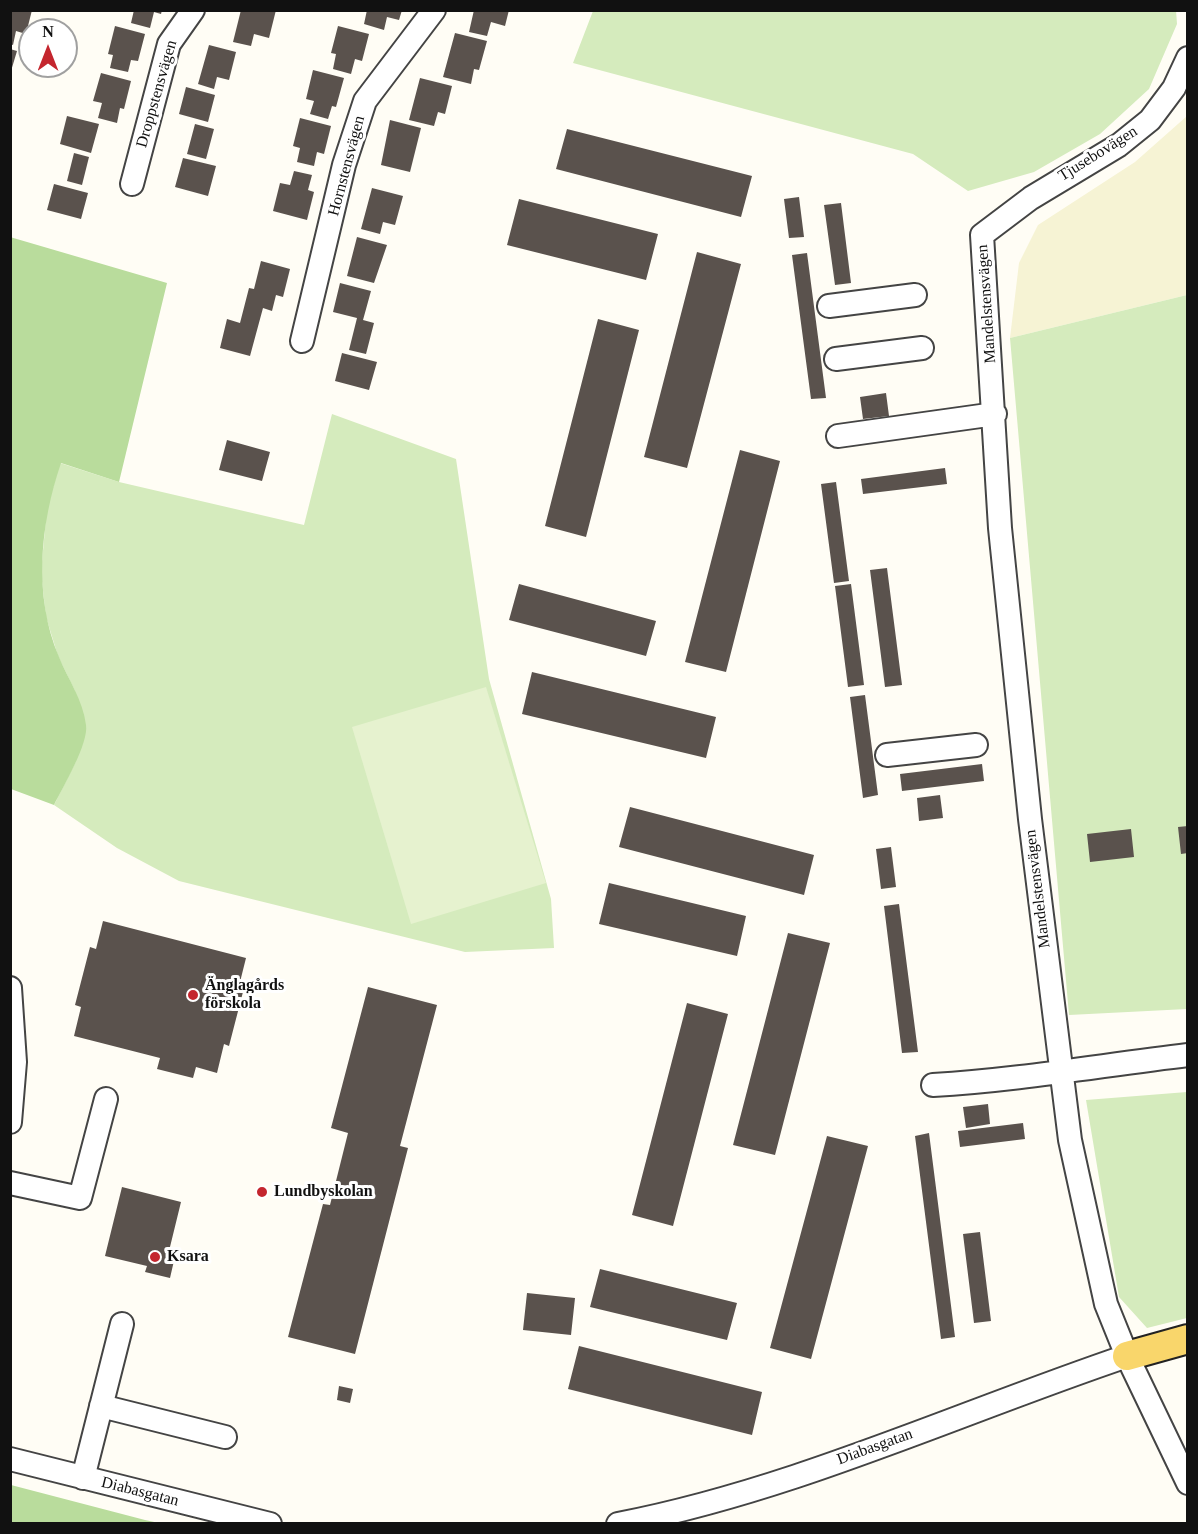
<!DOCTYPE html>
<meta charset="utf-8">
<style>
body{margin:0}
#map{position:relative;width:1198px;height:1534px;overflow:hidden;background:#fffdf5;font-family:"Times New Roman",serif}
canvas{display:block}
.frame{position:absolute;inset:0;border:12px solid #111;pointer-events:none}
.north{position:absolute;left:18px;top:18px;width:60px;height:60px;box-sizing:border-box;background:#fff;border:2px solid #a0a0a0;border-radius:50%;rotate:0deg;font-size:16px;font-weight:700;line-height:24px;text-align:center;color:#111}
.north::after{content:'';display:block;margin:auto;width:21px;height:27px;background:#c4262e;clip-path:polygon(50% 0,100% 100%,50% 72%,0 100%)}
</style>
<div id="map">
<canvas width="1198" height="1534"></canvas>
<div class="frame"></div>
<div class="north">N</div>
</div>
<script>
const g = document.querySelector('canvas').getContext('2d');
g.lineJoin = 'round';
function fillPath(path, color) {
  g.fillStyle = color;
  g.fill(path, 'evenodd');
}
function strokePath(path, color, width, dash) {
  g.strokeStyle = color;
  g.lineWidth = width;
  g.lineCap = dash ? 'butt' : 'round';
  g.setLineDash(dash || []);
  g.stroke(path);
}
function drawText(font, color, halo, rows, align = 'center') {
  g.font = font + ' "Times New Roman",serif';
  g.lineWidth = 6;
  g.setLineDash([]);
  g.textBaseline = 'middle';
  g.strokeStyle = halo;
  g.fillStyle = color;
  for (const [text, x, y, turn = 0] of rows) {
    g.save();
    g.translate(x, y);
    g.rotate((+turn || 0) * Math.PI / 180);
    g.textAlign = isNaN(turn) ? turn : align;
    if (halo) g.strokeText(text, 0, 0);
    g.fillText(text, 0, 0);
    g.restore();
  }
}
fillPath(new Path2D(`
 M1187,116v179l-177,43 9,-75 19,-38 97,-63z`), '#f6f3d4');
fillPath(new Path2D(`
 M593,11l583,-1 1,14 -28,65 -49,45 -66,38 -66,19 -55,-37 -340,-91z
 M1187,295v714l-118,6 -59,-677z
 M332,414l124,45 33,220 62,220 3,49 -89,4 -286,-71 -62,-33 -63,-43 22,-44 -1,-70 -17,-35 -12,-39 -5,-45 6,-64 13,-45 59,19 185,43z
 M1187,1092v226l-40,10 -28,-31 -33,-197z`), '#d5ebbd');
fillPath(new Path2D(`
 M10,237l157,46 -48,199 -58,-19c-21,62 -28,132 -2,194 9,22 24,43 27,68 3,18 -23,62 -32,80l-43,-16z
 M11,1485l134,35 14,3h-148z`), '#b9dc9c');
fillPath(new Path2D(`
 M486,687l60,196 -135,41 -59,-197z`), '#e6f2cf');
fillPath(new Path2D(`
 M10,10h22l-6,24 -10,-3 -3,14 -3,-1z
 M134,10h28l-1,4 -7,-2 -4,16 -19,-5z
 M241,10h35l-7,28 -15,-4 -3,12 -18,-4z
 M367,10h35l-3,10 -12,-3 -3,13 -20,-6z
 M474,10h35l-4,16 -14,-4 -4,14 -18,-4z
 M115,26l30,8 -7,27 -7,-1 -3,12 -18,-4 3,-13 -5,-1z
 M338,26l31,8 -7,27 -7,-2 -4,15 -18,-5 3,-15 -5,-1z
 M455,33l32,8 -8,29 -5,-1 -3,15 -28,-7z
 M209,45l27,7 -7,28 -12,-3 -3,12 -16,-5z
 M10,49l7,2 -6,20h-1z
 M313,70l31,8 -8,29 -4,-1 -4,13 -18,-5 4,-13 -8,-2z
 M101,73l30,8 -7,28 -4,-1 -3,15 -19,-5 4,-15 -9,-2z
 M420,78l32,8 -7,28 -7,-2 -4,14 -25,-6z
 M186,87l29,8 -7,27 -29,-8z
 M67,116l32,8 -8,29 -31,-9z
 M300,118l31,8 -7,28 -7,-2 -3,14 -17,-4 3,-14 -7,-2z
 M390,120l31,8 -11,44 -29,-7z
 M195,124l19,5 -8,30 -19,-5z
 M567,129l185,47 -11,41 -185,-48z
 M74,153l15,4 -7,28 -15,-4z
 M183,158l33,8 -8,30 -33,-9z
 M294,171l18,4 -4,15 6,2 -7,28 -34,-9 7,-28 10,2z
 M54,184l34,9 -7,26 -34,-9z
 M372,188l31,8 -8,29 -12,-3 -3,12 -19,-5z
 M799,197l5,40 -15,1 -5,-39z
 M519,199l139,35 -12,46 -139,-35z
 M841,203l10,80 -16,2 -11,-80z
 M357,237l30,8 -13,38 -27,-7z
 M697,252l44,12 -54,204 -43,-11z
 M807,253l19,145 -15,1 -19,-144z
 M261,261l29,8 -7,28 -7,-2 -4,16 -9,-3 -13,48 -30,-8 7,-29 13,4 9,-35 5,1z
 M340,283l31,8 -8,29 11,3 -8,31 -17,-4 8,-32 -24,-6z
 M598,319l41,11 -53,207 -41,-11z
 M342,353l35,9 -8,28 -34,-9z
 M886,393l3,23 -26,3 -3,-22z
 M227,440l43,12 -8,29 -43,-11z
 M740,450l40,11 -54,211 -41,-10z
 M945,468l2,16 -84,10 -2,-15z
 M836,482l13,99 -15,2 -13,-99z
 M887,568l15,117 -17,2 -15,-117z
 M519,584l137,37 -10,35 -137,-36z
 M851,584l13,101 -16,2 -13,-101z
 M532,672l184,45 -10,41 -184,-44z
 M865,695l13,100 -15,3 -13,-101z
 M982,764l2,17 -82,10 -2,-17z
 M940,795l3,23 -24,3 -2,-23z
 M630,807l184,48 -10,40 -185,-48z
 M1188,826v27l-7,1 -3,-27z
 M1131,829l3,28 -44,5 -3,-28z
 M891,847l5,40 -15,2 -5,-40z
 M609,883l137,33 -9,40 -138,-32z
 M899,904l19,148 -16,1 -18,-147z
 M103,921l143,37 -7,28 5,2 -15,58 -5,-2 -7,29 -21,-6 -3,11 -36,-9 3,-11 -86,-22 7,-29 -6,-2 15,-58 6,2z
 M788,933l42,10 -55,212 -42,-10z
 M368,987l69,18 -37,141 8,2 -53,206 -67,-17 35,-133 7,1 18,-72 -17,-5z
 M687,1003l41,11 -55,212 -41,-11z
 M988,1104l2,20 -24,4 -3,-21z
 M1023,1123l2,16 -65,8 -2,-16z
 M929,1133l26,204 -14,2 -26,-203z
 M827,1136l41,10 -57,213 -41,-11z
 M122,1187l59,15 -12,49 7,1 -6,26 -25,-6 2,-6 -42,-10z
 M980,1232l11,89 -17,2 -11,-89z
 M600,1269l137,34 -10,37 -137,-33z
 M527,1293l48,5 -4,37 -48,-5z
 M579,1346l183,46 -10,43 -184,-46z
 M339,1386l14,3 -3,14 -13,-3z`), '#5a524d');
const minor = new Path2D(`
 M1188,58l-14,30 -24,32 -31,25 -88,53 -49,37 18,293 30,291 40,321 36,164 21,52 61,127
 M132,184l37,-140 24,-34
 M829,306l86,-11
 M302,341l42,-176 21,-64 69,-91
 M836,359l86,-11
 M838,436l157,-22
 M887,755l89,-10
 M10,988l5,74 -5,60
 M933,1085c86,-5 170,-20 255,-30
 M10,1183l70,15 26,-99
 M101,1406l124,31
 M10,1459l260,65
 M83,1478l39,-154
 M618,1524c176,-34 340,-111 509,-168`);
const major = new Path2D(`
 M1127,1356l61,-17`);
strokePath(minor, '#444', 26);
strokePath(major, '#222', 32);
strokePath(minor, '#fff', 22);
strokePath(major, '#f9d66b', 28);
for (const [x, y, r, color] of [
 [193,995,6,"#c4262e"],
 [262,1192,6,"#c4262e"],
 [155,1257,6,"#c4262e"]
]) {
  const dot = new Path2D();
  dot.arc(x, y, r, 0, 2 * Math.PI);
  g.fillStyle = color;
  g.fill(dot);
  strokePath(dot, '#fff', 2);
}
drawText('16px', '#111', '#fff', [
 ["Droppstensvägen",157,94,-74],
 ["Tjusebovägen",1098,154,-32],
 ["Hornstensvägen",347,166,-75],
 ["Mandelstensvägen",987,304,-94],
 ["Mandelstensvägen",1038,889,-97],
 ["Diabasgatan",875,1447,-20],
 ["Diabasgatan",140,1492,14]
]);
drawText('bold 16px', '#111', '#fff', [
 ["Änglagårds",205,986],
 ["förskola",205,1004],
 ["Lundbyskolan",274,1192],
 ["Ksara",167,1257]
], 'left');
</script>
